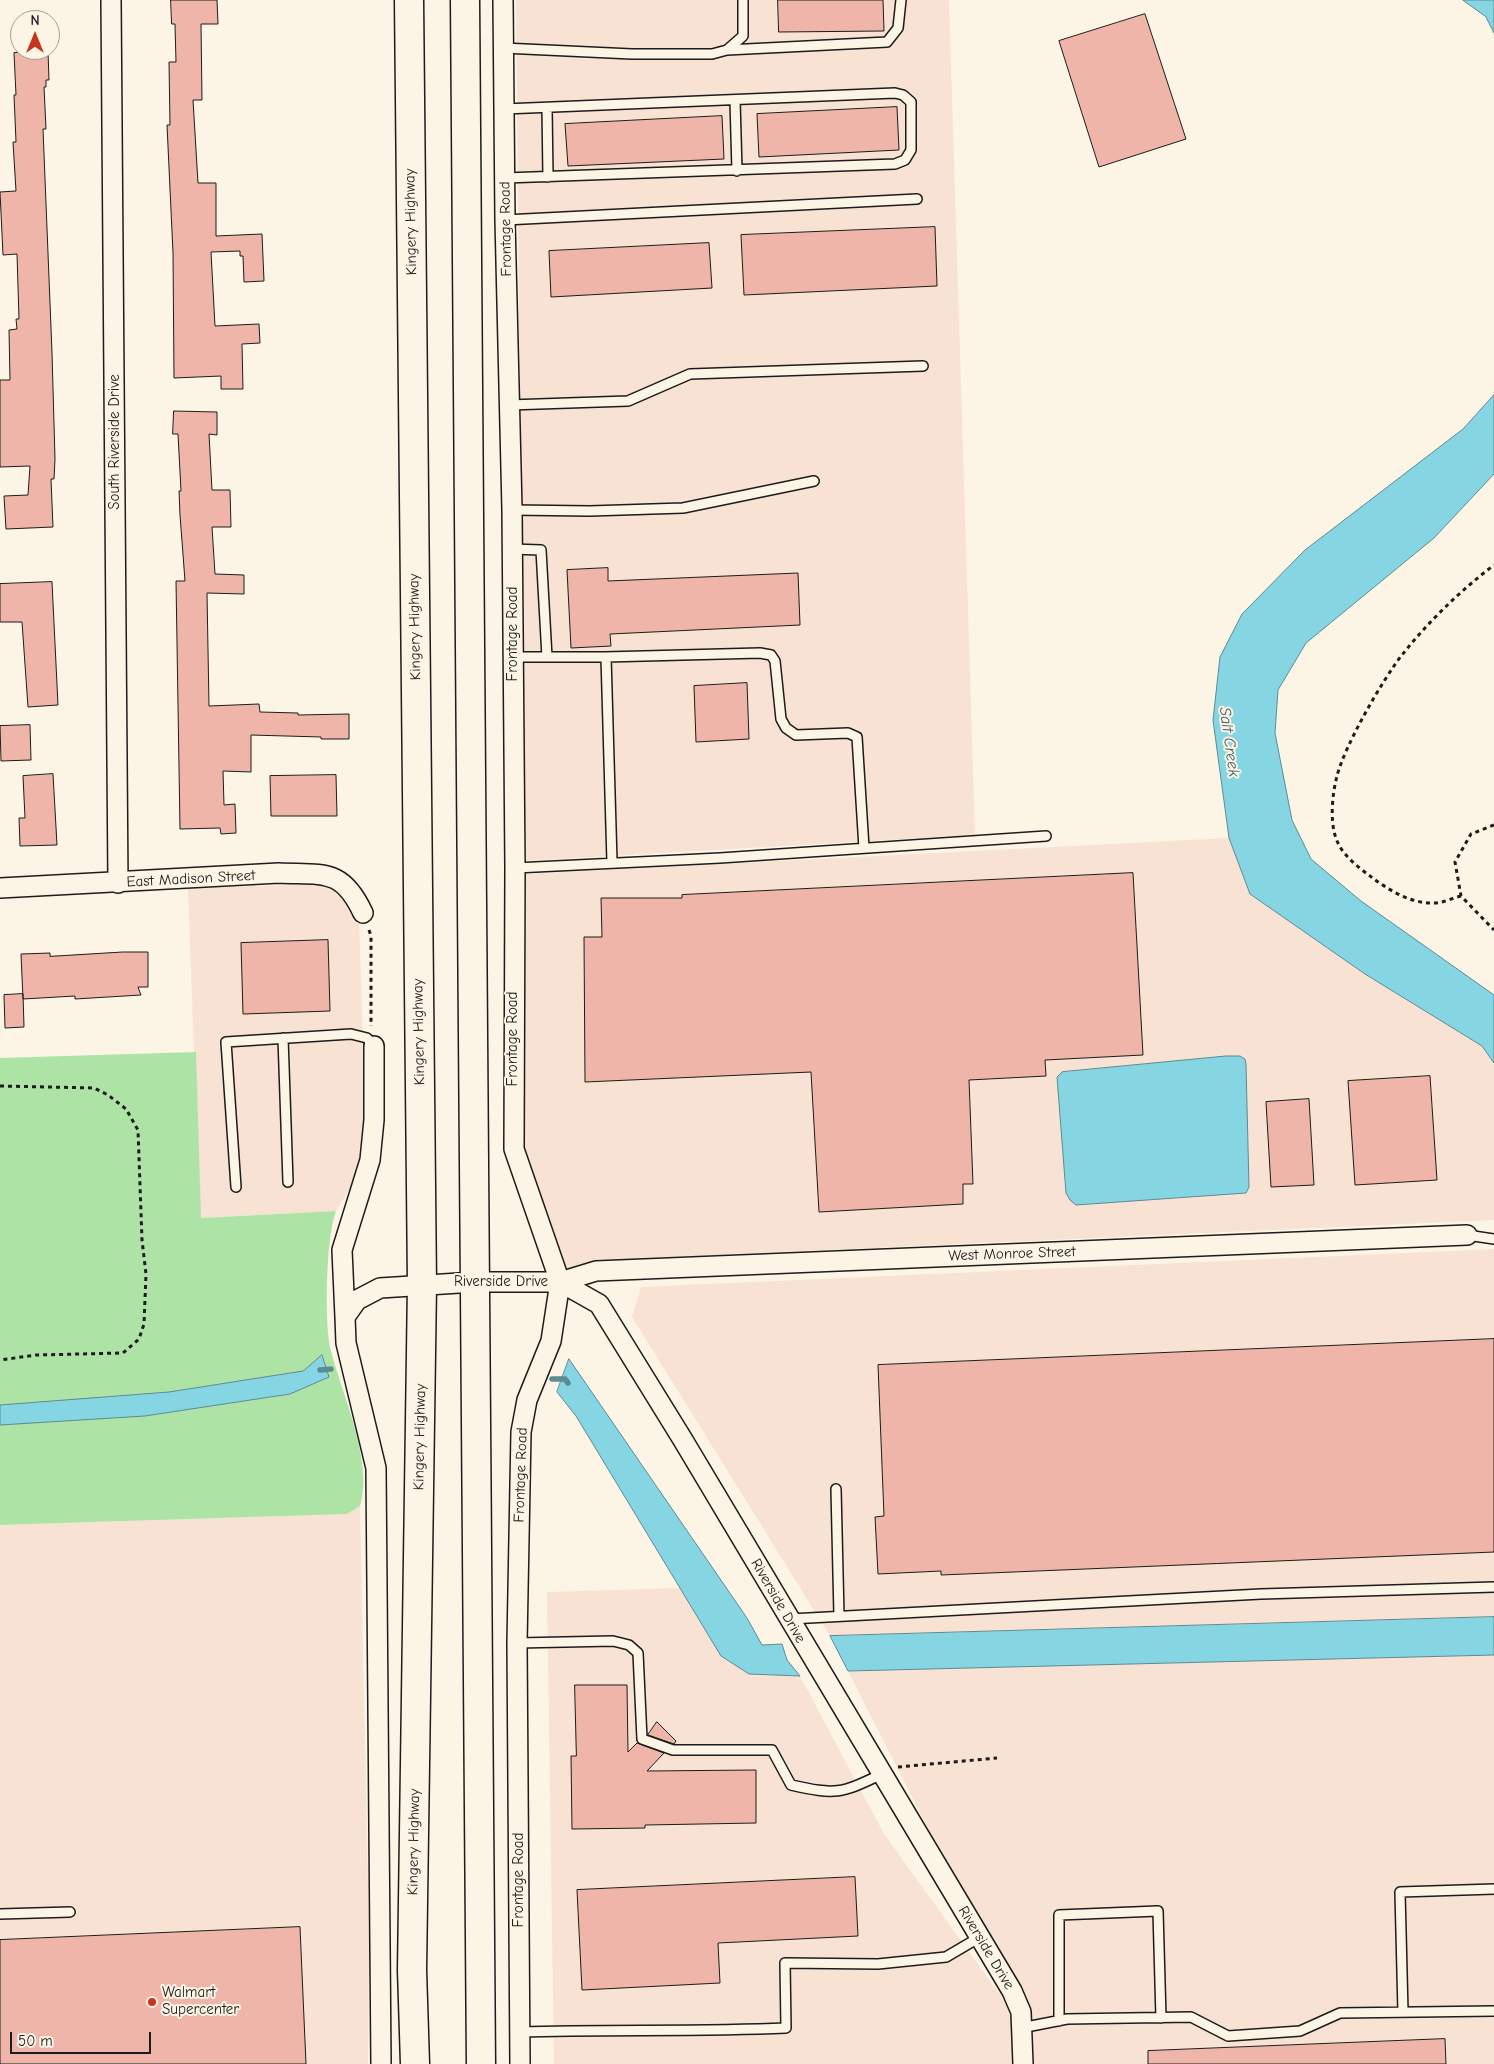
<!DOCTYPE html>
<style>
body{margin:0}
#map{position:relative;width:1494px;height:2064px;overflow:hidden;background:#fcf5e5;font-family:"Comic Neue",sans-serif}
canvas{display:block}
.north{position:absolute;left:10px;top:10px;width:50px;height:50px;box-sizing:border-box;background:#fcf5e5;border:1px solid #a29e95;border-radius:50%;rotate:0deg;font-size:14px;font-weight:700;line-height:20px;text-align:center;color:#1c1c1c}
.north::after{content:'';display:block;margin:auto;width:18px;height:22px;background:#c8321e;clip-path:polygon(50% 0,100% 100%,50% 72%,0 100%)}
.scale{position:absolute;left:10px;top:2032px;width:141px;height:22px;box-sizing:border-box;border:2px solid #1c1c1c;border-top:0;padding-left:6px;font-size:15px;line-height:18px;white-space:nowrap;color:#1c1c1c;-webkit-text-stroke:4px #fcf5e5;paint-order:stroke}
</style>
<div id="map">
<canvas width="1494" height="2064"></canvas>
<div class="north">N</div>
<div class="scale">50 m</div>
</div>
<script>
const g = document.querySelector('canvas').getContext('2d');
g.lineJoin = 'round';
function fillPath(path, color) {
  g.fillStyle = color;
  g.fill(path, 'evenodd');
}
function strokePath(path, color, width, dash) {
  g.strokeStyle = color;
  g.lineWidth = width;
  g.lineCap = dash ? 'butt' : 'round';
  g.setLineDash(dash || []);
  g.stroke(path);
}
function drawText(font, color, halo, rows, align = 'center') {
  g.font = font + ' "Comic Neue",sans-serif';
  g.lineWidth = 4;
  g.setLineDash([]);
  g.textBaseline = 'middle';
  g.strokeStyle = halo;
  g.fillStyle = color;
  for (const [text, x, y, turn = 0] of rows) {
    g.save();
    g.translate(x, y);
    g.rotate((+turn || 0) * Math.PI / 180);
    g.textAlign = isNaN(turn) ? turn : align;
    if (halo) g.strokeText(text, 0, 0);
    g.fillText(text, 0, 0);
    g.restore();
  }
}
fillPath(new Path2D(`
 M516,0h433l26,835 -451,26z
 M1229,838l21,56 115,80 117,72 12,17v157l-888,40 -40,12 -46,-129 3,-269z
 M320,884l20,9 19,26 7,218 -11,43 -19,31 -136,7 -12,-330z
 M1494,1249v368l-664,19 -198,-319 9,-30z
 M360,1506l9,431 -1,127h-368v-539l347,-11z
 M680,1588l41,68 28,18 51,2 84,158 130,180 2,50h-462l-7,-472z
 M1494,1655v409h-462l-3,-56 -68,-115 -113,-222z`), '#f8e2d3');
fillPath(new Path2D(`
 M196,1052l5,166 135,-7c-10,26 -12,113 -5,140 11,43 43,112 29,155l-13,8 -347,11v-467z`), '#aee3a6');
const water = new Path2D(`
 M1463,0h31v33l-8,-16z
 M1494,395v79l-60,64 -128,105 -28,47 -3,43 17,87 19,39 50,42 133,94v68l-12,-17 -117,-72 -115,-80 -21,-56 -16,-118 7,-63 22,-43 63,-64 158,-121z
 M1226,1056h14l5,3 1,6 3,122 -3,6 -170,12 -6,-5 -4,-7 -9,-116 5,-5z
 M322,1355l7,22 -39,17 -145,22 -145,9v-20l169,-13 134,-21z
 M569,1359l178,259 15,27 20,-1 5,16 13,16 -51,-2 -28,-18 -145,-240 -19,-24z
 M1494,1617v38l-646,16 -18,-35z`);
fillPath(water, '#86d5e3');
strokePath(water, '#5c8b93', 1);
strokePath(new Path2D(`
 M320,1370l11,-1
 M552,1379h13l3,4`), '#5c8b93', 5.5);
const building = new Path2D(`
 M171,0h46l1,24h-17l1,76h-9l5,83h18v53l46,-2 2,47 -20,1 -1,-26h-3v-5l-29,1 4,74 44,-2 1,19 -18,1 1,45h-22v-13l-47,2 -1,-125 -6,-128h3l-1,-63h7l-1,-38h-3z
 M778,0h105l1,31 -105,1z
 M1145,14l41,125 -87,28 -40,-126z
 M48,51l1,29h-3v7h-2l2,42h-3l9,224 3,106 -1,20h-3l2,48 -47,2 -2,-33 24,-1 2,-29 -30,1v-87h10l-1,-50 8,-1 -1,-10h3l-2,-65 -14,1 -3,-63 16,-1 -3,-49h3l-2,-47h2l-2,-42z
 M897,107l2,43 -140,7 -2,-43z
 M722,116l2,43 -156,7 -3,-42z
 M935,227l2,59 -193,9 -3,-60z
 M709,243l3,45 -161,9 -2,-46z
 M174,411l43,1v23l-8,-1 3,56h18l1,37h-19l3,47 29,1v19l-37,-1 2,113 50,-2 1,8 38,1v2l51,-1v25h-28v-2l-70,-2v37l-28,-1 1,34 11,-1 1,29 -15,1 -1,-6 -40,1 -4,-248h9l-5,-66 -1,-24h2l-3,-57h-5z
 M608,568v13l190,-8 2,52 -190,9 1,12 -40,2 -4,-78z
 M52,582l6,123 -30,2 -6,-85h-22v-38z
 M747,683l2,56 -53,3 -2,-56z
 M30,725l1,35 -30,1 -1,-35z
 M53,774l4,71 -37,1 -1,-28h6l-2,-42z
 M336,775l1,41h-66l-1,-40z
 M1133,873l10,182 -98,5 1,16 -77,4 4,104h-10v20l-144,8 -8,-140 -226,10 -1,-145h18l-1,-39h81v-3z
 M328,940l2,71 -87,3 -2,-71z
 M123,952h25v35h-10l3,8 -66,4v-3l-52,3 -2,-45 29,-1v3z
 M23,994l1,33 -19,1 -1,-33z
 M1430,1076l7,104 -82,5 -7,-104z
 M1309,1099l5,86 -43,2 -5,-85z
 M1494,1339v213l-553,23v-4l-63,3 -3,-57 9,-1 -6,-151z
 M575,1685h52l1,67 9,-9 27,10 -17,18 109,-1v53l-111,2v3l-73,1 -1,-73h5z
 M657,1722l19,19 -2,3 -26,-9z
 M855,1877l3,59 -140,7 2,40 -138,7 -5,-100z
 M300,1927l6,137h-306v-124z
 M1445,2039l1,25h-298v-13z`);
fillPath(building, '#efb5a9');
strokePath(building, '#1c1c1c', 1);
const lane = new Path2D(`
 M503,48l129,6h80l15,-4 160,-8 11,-14 3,-28
 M727,50l16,-14v-36
 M735,100l2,71
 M547,108l1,69
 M504,109l391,-16 8,2 8,7v48l-6,10 -10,4 -390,14
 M505,220l412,-21
 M509,405l119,-4 62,-27 233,-8
 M512,510l78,1 93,-3 131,-27
 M512,549l29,1 6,107
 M513,657h93l6,205
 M605,657l155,-4 11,2 4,6 6,58 5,9 10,7 52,-2 9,4 7,111
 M515,868l205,-10 326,-22
 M283,1038l5,144
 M236,1187l-10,-145 125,-8 16,4 7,8
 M1467,1235l27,4
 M836,1489l3,127
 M790,1619l471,-25 233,-7
 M517,1643l96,-2 16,4 9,8 4,86 31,11h99l19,35c45,10 49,9 91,-11
 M0,1914l70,-2
 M1403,2012l-3,-120 94,-3
 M1059,2021v-106l99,-4 3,107
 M1021,2028l46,-9 124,-2 37,19 72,-5 40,-18 154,-2
 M520,2032c88,-3 177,0 266,-4l-1,-65 93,1 68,-7 34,-20`);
const street = new Path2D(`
 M111,0l7,883
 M503,0l2,220 7,290 3,358 -1,281 46,133 -9,59 -24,59 -6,32 -4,211 3,421
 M0,888l279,-15c45,2 63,-5 84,40
 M560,1282l36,-11 871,-36
 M345,1317l-3,-67 28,-90 4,-40v-74
 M381,2064l-5,-596 -30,-125 -1,-26 12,-17 23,-12 95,-6h85l39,22 84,136 329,551 9,21 2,52`);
const highway = new Path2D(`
 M409,0l13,1284 -10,686 3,94
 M465,0l16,2064`);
strokePath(lane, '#1c1c1c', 12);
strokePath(street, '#1c1c1c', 22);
strokePath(highway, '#1c1c1c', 31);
strokePath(new Path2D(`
 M1494,825l-23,9 -16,28 6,34 33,34
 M1461,896c-9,2 -20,8 -29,7 -23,0 -45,-14 -62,-27 -11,-8 -26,-20 -32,-33 -9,-18 -6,-48 -1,-67 7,-29 46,-97 65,-121 26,-33 58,-64 92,-90
 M369,930l2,6v90
 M0,1086l94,2 14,7 18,14 12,21 4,110 4,34 -2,50 -5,15 -16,14 -87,2 -36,5
 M898,1767l99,-9`), '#1c1c1c', 3, [4, 4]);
strokePath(lane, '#fcf5e5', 9);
strokePath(street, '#fcf5e5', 19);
strokePath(highway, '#fcf5e5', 28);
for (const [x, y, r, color] of [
 [152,2002,5,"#c8321e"]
]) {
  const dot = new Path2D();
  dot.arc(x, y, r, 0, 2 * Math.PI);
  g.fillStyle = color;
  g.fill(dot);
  strokePath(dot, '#fcf5e5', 2);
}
drawText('15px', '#1c1c1c', '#fcf5e5', [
 ["Kingery Highway",411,222,-91],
 ["Frontage Road",506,229,-91],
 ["South Riverside Drive",115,442,-90],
 ["Kingery Highway",415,627,-91],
 ["Frontage Road",513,634,-90],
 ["East Madison Street",191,879,-3],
 ["Kingery Highway",419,1032,-91],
 ["Frontage Road",513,1039,-90],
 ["West Monroe Street",1012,1254,-2],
 ["Riverside Drive",501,1282],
 ["Kingery Highway",420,1437,-89],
 ["Frontage Road",521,1475,-88],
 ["Riverside Drive",778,1601,60],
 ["Kingery Highway",414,1842,-89],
 ["Frontage Road",519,1880,-90],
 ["Riverside Drive",986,1948,59]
]);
drawText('15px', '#1c1c1c', '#fcf5e5', [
 ["Walmart",162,1993],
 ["Supercenter",162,2010]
], 'left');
drawText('italic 16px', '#415d62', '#fcf5e5', [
 ["Salt Creek",1229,742,82]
]);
</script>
